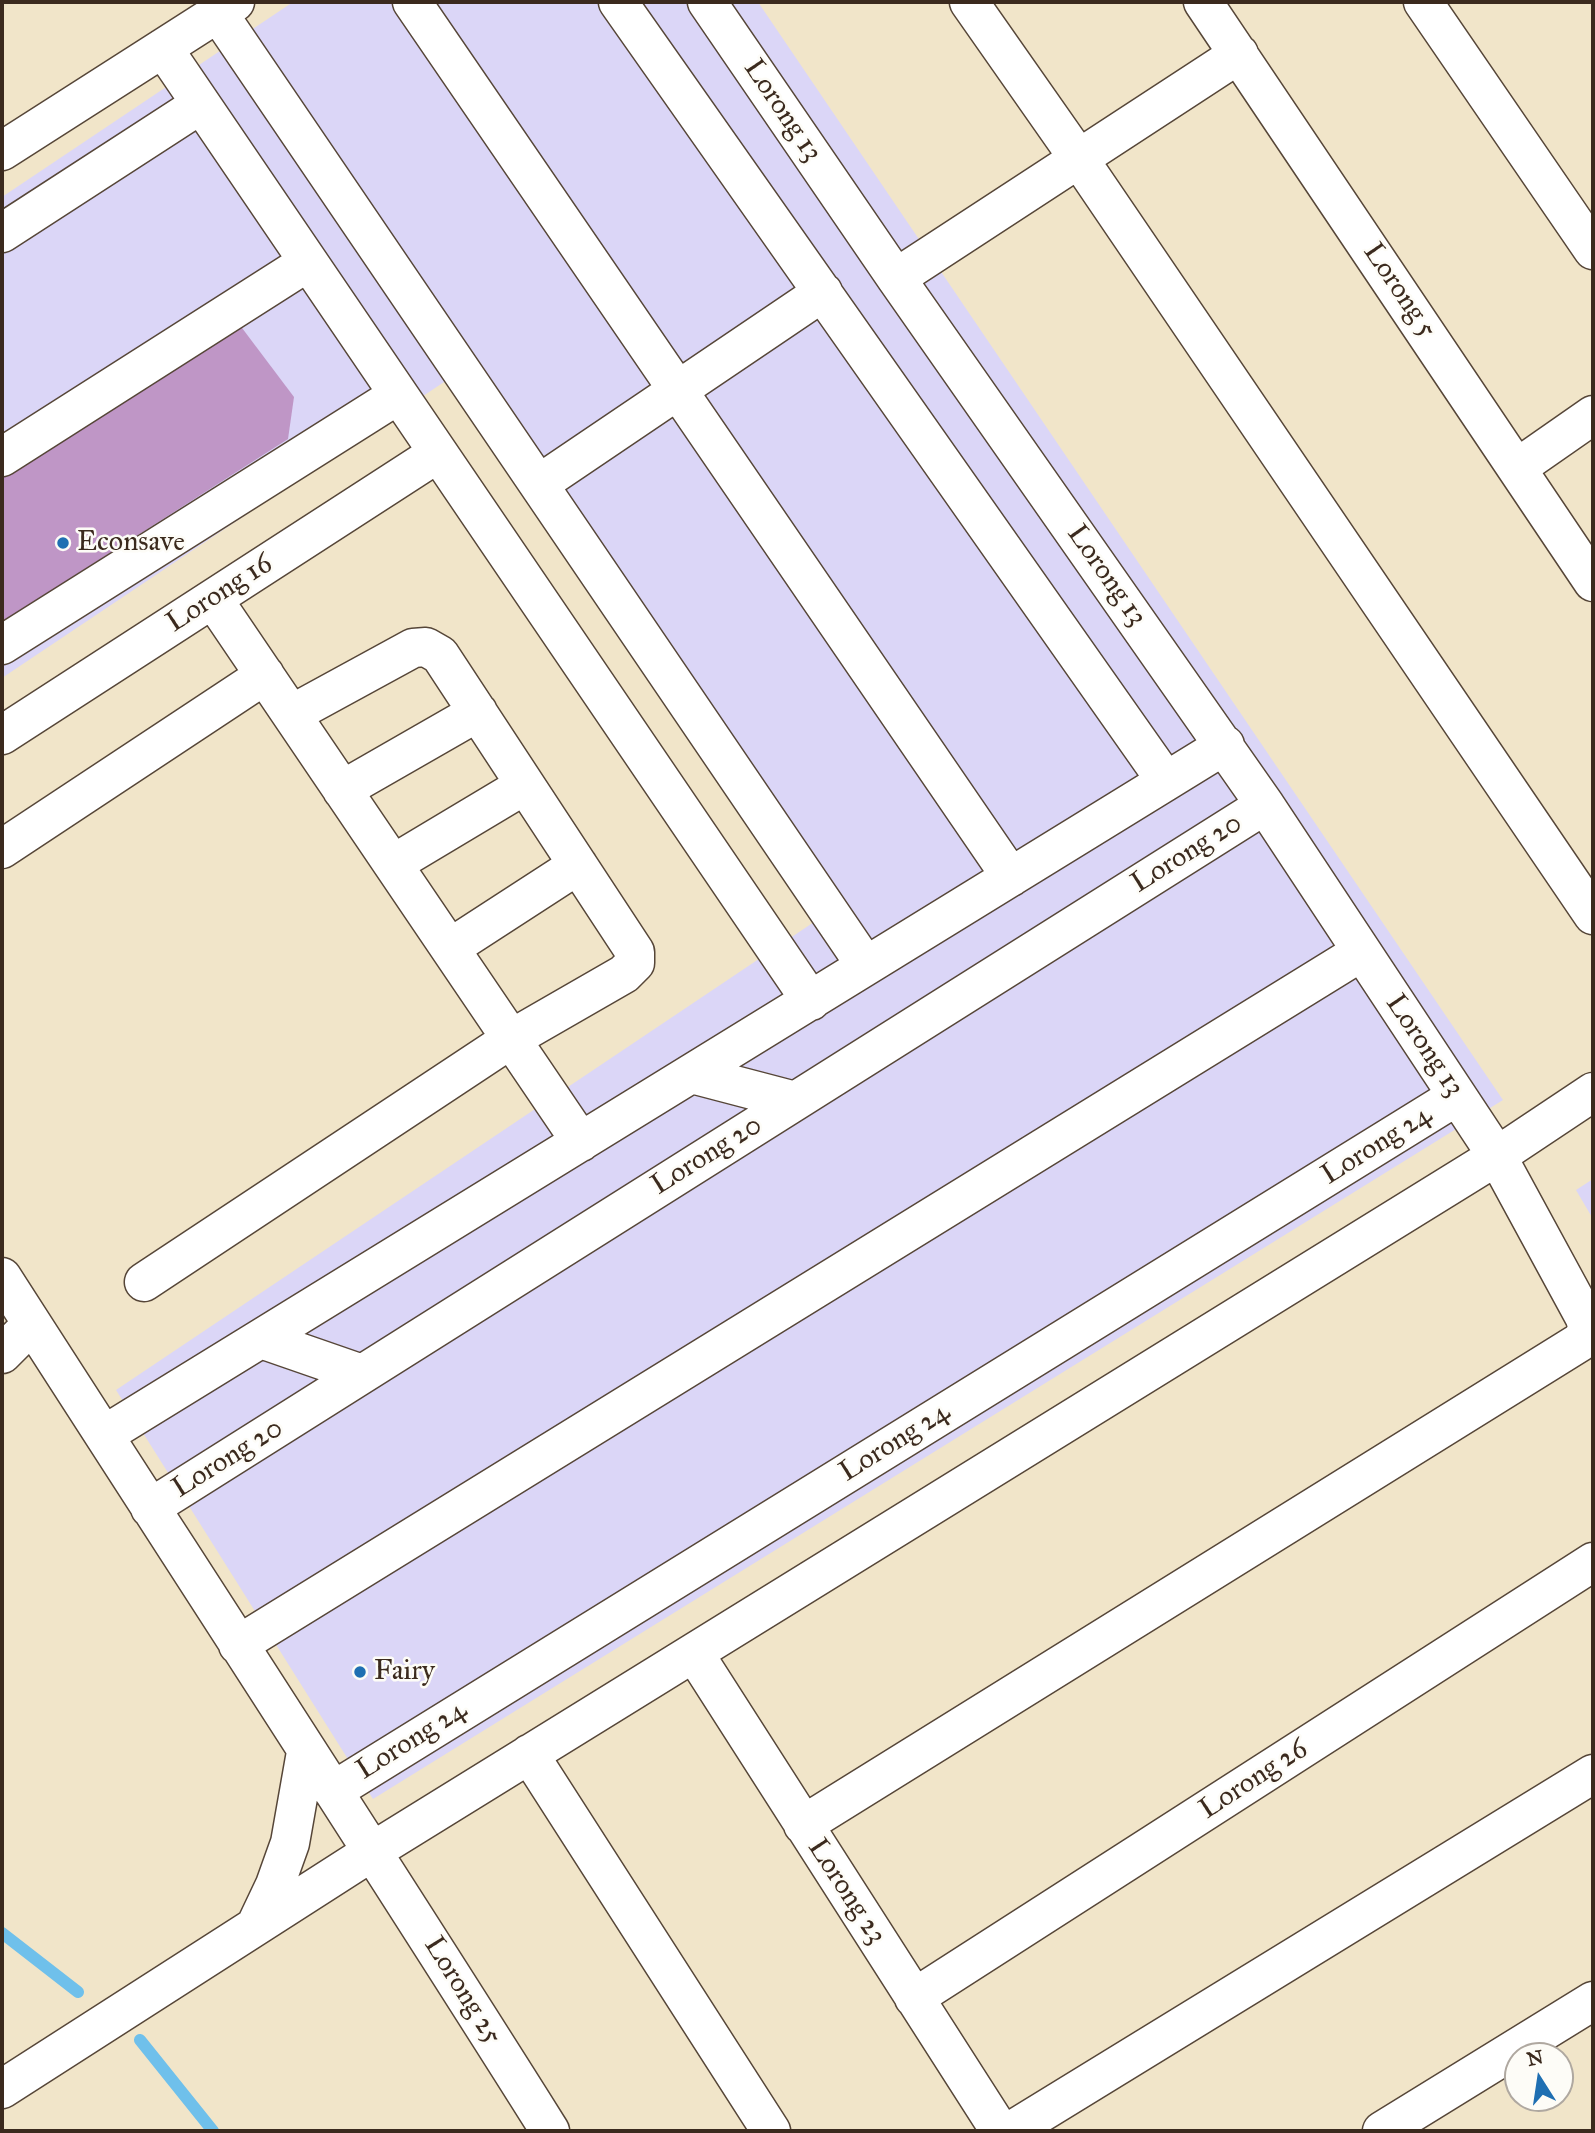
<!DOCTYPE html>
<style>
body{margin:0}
#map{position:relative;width:1595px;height:2133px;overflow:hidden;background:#f1e5c9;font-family:"IM FELL Great Primer",serif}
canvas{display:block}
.frame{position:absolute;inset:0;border:4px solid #3b2a1e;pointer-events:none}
.north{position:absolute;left:1504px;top:2042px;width:70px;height:70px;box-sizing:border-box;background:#fdfcf7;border:2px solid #afa8a0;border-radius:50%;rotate:348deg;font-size:19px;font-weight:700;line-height:28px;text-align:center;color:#3b2a1e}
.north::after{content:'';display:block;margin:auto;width:24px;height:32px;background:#1f6fb2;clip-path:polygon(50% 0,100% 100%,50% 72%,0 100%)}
</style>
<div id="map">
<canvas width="1595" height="2133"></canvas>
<div class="frame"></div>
<div class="north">N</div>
</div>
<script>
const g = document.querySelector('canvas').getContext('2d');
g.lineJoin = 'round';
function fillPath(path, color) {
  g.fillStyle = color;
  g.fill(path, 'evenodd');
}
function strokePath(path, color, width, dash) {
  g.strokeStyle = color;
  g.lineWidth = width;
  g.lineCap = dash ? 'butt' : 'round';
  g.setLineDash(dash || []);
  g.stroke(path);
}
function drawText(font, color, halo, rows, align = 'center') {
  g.font = font + ' "IM FELL Great Primer",serif';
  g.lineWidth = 5;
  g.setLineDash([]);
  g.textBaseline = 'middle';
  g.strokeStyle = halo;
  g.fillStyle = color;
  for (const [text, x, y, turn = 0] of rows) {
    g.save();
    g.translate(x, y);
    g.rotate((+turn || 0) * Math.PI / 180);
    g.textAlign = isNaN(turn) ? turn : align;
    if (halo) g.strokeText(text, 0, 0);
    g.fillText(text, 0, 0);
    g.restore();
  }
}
fillPath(new Path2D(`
 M293,2h465l745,1098 -1130,699 -257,-409 704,-472 -367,-542 -451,302v-481z
 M1593,1179v40l-17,-29z`), '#dbd6f7');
strokePath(new Path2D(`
 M2,1933l76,59
 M140,2040l73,91`), '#6fc0eb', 12);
fillPath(new Path2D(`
 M233,316l61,81 -6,42 -286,183v-158z`), '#bf96c6');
const minor = new Path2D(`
 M412,2l599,875
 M618,2l548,779
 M707,2l189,276 369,527 232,351 88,162 3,13 -8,11 -777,483
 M969,2l110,157 514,756
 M1203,2l390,580
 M1423,2l170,248
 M218,13l648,953
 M163,48l648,953
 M2,151l233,-149
 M2,233l199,-129
 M896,278l343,-224
 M2,457l306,-195
 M1517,468l76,-53
 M539,484l284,-192
 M213,599l368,543
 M2,645l396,-250
 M2,735l436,-282
 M342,790l136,-78
 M2,849l263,-174
 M393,864l132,-79
 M450,948l128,-83
 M692,1074l103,27
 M2,1277c183,285 368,568 548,854
 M144,1282l367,-243 113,-65 11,-11v-11l-195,-297 -14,-8 -13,1 -121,66
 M261,1339l101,35
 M2,1354l30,-30
 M104,1435l1121,-690
 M150,1508l1115,-703
 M238,1645l1123,-693
 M694,1653l306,478
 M529,1754l242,377
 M333,1791l1124,-695
 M256,1925l19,-40 15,-42 16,-91
 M914,1998l679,-436
 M2,2089l371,-238 1124,-695 96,-64
 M1011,2131l582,-357
 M1382,2131l211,-130`);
strokePath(minor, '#564638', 41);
strokePath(minor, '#fff', 38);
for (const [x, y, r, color] of [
 [63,543,7,"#1f6fb2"],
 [360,1672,7,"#1f6fb2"]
]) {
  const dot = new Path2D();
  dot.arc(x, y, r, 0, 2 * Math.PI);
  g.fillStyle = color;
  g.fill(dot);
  strokePath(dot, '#fdfcf7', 2.5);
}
drawText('28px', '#3b2a1e', '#fdfcf7', [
 ["Lorong 13",782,111,56],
 ["Lorong 5",1399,291,56],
 ["Lorong 13",1106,576,55],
 ["Lorong 16",220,594,-33],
 ["Lorong 20",1187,854,-32],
 ["Lorong 13",1424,1046,56],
 ["Lorong 24",1377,1146,-32],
 ["Lorong 20",707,1156,-32],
 ["Lorong 24",895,1443,-32],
 ["Lorong 20",228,1459,-32],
 ["Lorong 24",412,1741,-32],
 ["Lorong 26",1254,1780,-33],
 ["Lorong 23",846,1892,57],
 ["Lorong 25",462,1991,58]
]);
drawText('28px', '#3b2a1e', '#fdfcf7', [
 ["Econsave",77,543],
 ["Fairy",374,1672]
], 'left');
</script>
